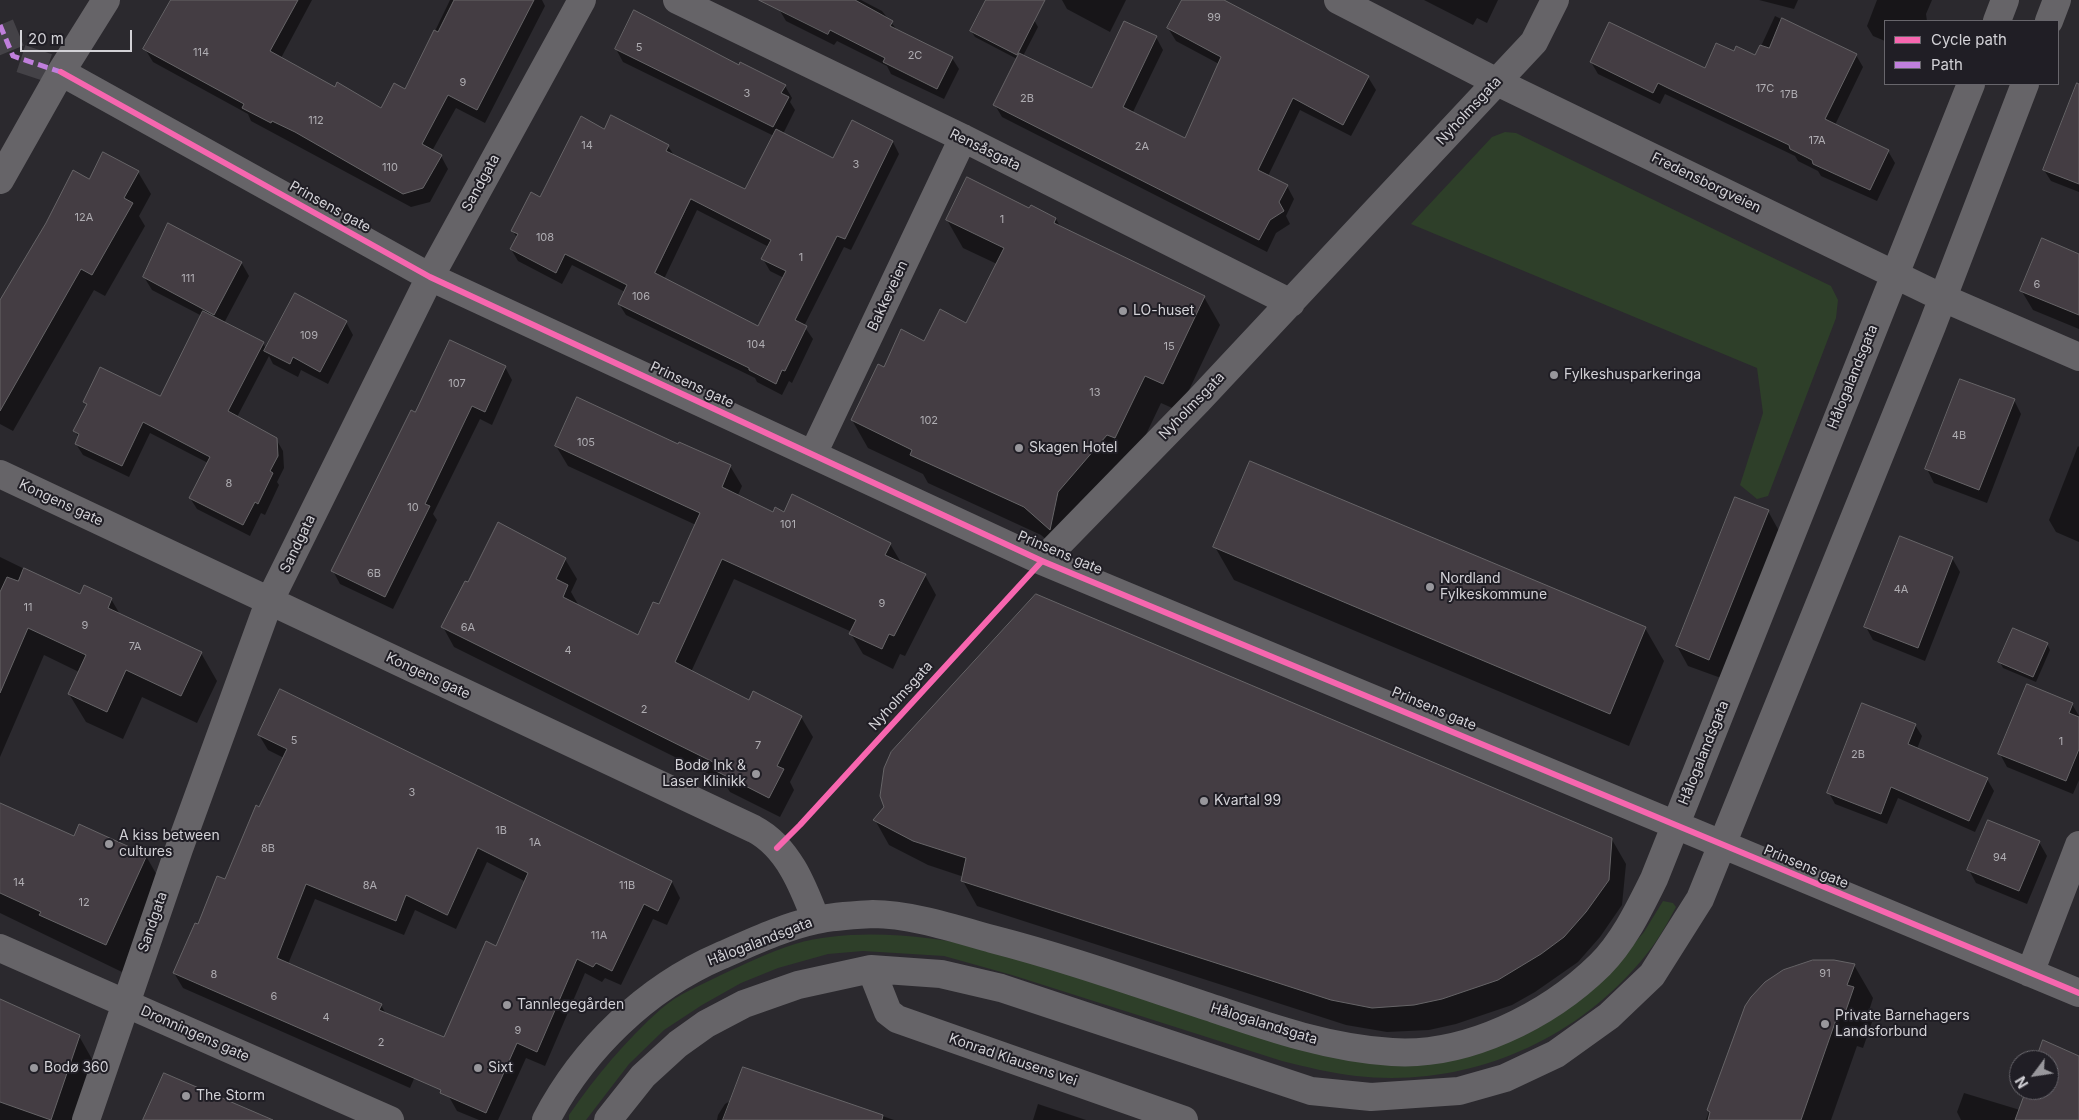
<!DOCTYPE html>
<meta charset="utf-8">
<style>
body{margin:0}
#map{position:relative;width:2079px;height:1120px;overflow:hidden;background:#2b292e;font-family:Inter,sans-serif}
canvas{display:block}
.legend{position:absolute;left:1884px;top:20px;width:175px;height:65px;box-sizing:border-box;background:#201e25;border:1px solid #68666c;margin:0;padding:6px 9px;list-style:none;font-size:15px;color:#d3d2d7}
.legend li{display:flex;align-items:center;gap:10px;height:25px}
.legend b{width:25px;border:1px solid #68666c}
.north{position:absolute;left:2009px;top:1050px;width:50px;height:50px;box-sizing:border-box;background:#201e25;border:1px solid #68666c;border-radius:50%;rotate:239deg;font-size:14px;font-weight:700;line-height:20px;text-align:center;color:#d3d2d7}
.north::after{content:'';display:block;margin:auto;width:18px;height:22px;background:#98979c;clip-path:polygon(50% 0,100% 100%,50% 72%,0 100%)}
.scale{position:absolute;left:20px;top:30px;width:112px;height:22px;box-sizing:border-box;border:2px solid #d3d2d7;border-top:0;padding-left:6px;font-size:15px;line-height:18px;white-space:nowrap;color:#d3d2d7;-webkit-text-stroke:4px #201e25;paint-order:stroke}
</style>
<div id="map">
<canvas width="2079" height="1120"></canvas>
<ul class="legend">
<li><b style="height:6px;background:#f766af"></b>Cycle path</li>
<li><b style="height:6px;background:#c07fdc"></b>Path</li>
</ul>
<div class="north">N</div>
<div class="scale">20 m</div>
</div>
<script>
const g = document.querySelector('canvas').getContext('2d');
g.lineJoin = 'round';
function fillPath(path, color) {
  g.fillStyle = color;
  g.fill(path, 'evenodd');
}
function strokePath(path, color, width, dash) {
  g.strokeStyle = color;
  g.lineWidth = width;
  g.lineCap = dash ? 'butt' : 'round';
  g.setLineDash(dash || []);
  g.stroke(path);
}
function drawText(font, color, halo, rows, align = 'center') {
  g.font = font + ' Inter,sans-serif';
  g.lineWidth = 4;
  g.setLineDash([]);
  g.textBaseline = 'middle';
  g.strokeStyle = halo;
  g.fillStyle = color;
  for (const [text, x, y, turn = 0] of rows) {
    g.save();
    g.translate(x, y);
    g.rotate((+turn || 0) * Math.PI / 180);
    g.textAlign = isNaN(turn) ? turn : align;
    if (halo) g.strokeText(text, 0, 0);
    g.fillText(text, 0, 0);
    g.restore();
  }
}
fillPath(new Path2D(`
 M1505,132l11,1 315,153 7,14 -2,18 -68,178 -11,3 -17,-14 23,-72 -6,-45 -346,-144 81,-87z
 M1663,901l10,2 3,4c-10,19 -21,38 -35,54 -70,83 -176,127 -285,115 -25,-3 -50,-9 -74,-15l-270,-86 -68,-19 -81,-5 -35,3 -50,14 -37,15 -39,22 -38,25 -35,34 -43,56h-17v-5c27,-39 57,-75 92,-106 17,-15 40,-24 60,-34 24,-11 48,-23 74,-31 59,-17 133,-8 192,4l332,105 170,-5 46,-18 33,-22 40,-34 36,-42z`), '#2e3f29');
fillPath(new Path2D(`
 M188,0h124l-31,58 54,31 47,21 24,-19 44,-91h92l3,6 -60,117 -29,-15 -24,43 9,5 7,13 -18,33 -19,5 -160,-86 -3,-7 -95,-52 -8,-13z
 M784,0h77l21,11 15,19 55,28 7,11 -15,30 -53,-25 -4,-8 -50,-25 -3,4 -48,-24 -7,-12z
 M988,0l46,20 4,7 -15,29 70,34 63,-53 7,13 -31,64 54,26 33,-76 -43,-23 -8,-13 16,-28h38l146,77 8,13 -25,46 -51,-26 -32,66 19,10 7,13 -8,17 4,8 -14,9 -9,19 -265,-135 -7,-12 22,-46 -42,-22 -4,-6z
 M1062,0h64l-16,32 -43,-23z
 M1424,0h74l-11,23 -10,-5 -4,7z
 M1759,0h39l-4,9z
 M1877,0h55l-6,14 1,7h-42v20l-12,-5 -6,-10z
 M1775,16l81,39 7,12 -28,58 53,26 7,12 -18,38 -56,-25 -3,-5 -20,-10 -3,-5 -130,-62 -5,10 -62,-30 -7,-12 115,8 28,-17 22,4z
 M616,49l123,18 46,19 7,12 -2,4 5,8 -12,24 51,26 19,-38 40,20 6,12 -48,96 -7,-3 -40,79 9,13 -21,44 -3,-2 -7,14 -25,-13 -2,-4 -129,-63 -7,-11 6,-12 -53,-27 -10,19 -44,-23 -7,-12 6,-11 -4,-7 92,-101 63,16 7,11 71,34 28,-55 -151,-74zM697,210l72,37 -6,12 7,12 14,7 -25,50 -95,-49z
 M2079,82v110l-28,-11 -7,-11z
 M138,172l13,22 -12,22 6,10 -40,70 -11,-6 -81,141 -13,-7v-120l89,-123z
 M1030,210l26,9 5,9 143,69 16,28 -41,86 -18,-8 -30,63 -58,54 -7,37 -25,-22 -113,-52 -5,-9 -55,-26 -16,-28 32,-52 40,-25 43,-19 30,-60 -34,-16 -16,-28z
 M2079,255v74l-46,-19 -12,-20z
 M241,262l8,14 -25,47 39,20 3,6 80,-27 7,13 -25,49 -27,-14 -3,7 -25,-13 -4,-8 -32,61 39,22 7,12 1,17 -7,14 2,3 -14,30 -4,-2 -11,23 -53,-27 -7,-11 18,-35 -58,-30 -21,44 -46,-22 -7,-11 3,-6 -4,-7 12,-25 -3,-4 76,-5 42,-81 -50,-26 -8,-13z
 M505,367l7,13 -20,45 -12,-6 -47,95 4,6 -44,89 -53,-25 -7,-13 83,-157z
 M2014,400l7,14 -34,89 -53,-20 -7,-14z
 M679,445l51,21 12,20 -4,9 36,18 11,1 105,30 12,20 23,11 11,20 -31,61 -5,-2 -7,15 -30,-15 -12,-20 1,-2 -118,-53 -43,93 59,29 51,16 12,20 -23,45 4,8 -14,27 -50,-25 -7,-11 -269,-134 -11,-20 25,-43 97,-25 12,20 -6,13 8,14 60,30 21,-30 36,-81 -128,-59 -12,-20z
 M2078,446l1,1v95l-23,-10 -7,-12z
 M1768,511l11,20 -58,147 -33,-12 -11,-20z
 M1215,547l430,81 19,33 -35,85 -395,-166z
 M0,557l80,39 5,-9 26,12 10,17 80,37 16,28 -20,42 -55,-26 -19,42 -37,-17 -17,-28 10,-22 -35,-17 -44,102z
 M1952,558l8,14 -35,89 -52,-21 -7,-13z
 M2047,644l3,6 -14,32 -33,-14 -3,-6z
 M281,691l391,191 8,16 -13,27 -14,-6 -32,66 -16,-7 -3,4 -17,-9 -40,93 -19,-8 -28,62h-19l-22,-9 -9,-16 48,-148 30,-65 -39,-20 -31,67 -41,-19 -11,25 -89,-36 -27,65 93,41 5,9 43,30 -19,44 -227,-100 -9,-15 52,-92 58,-123 -16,-8 -9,-15z
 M2072,704l7,12v64l-6,14 -66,-27 -7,-13z
 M1915,725l7,11 -5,13 70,30 7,12 -19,41 -77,-34 -11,26 -52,-20 -6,-11z
 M0,804l74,34 72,18 16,28 -40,88 -122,-59z
 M875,820l736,18 15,26 -4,41 -22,32 -22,25 -43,30 -23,13 -56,19 -27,6 -42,2 -41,-7 -369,-119 -14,-25 1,-4 -36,-12 -39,-20z
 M2039,842l8,14 -20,48 -51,-21 -7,-13z
 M1823,961l31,4 19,33 -5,16 4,8 -9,26 -6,-2 -26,74h-125l40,-113 20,-24 27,-17z
 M0,1000l79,36 23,41 -14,43h-88z
 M2079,1057v63h-118l-4,-8 7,-19 56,17 7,-20h22v-30h-11z
 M744,1068l150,52h-177l1,-5 7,-11 7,-4z
 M1038,1104l48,16h-53z`), '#0007');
const building = new Path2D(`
 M171,0h127l-28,51 65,36 2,-5 44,26 13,-25 11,6 29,-59 4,2 16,-32h80l-57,110 -29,-15 -26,49 20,11 -19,33 -20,6 -108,-62 -23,-11 -1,2 -29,-15 2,-4 -101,-55z
 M759,0h96l38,21 -3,5 63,31 -16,32 -54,-27 2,-4 -55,-28 -2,4z
 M986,0h59l-28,55 -47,-24z
 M1182,0h42l145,76 -26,49 -50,-27 -35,72 30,15 -9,17 5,9 -14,9 -11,20 -266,-135 26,-52 73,35 32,-67 33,15 -34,71 62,31 36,-81 -54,-29z
 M634,10l105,55 1,-3 46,23 -5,8 8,4 -16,30 -158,-78z
 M1782,18l75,36 -32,65 64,31 -19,40 -57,-26 -1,-4 -22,-11 -1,-4 -121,-57 -10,-5 -5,10 -63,-31 19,-40 96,46 11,-25 18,8 2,-5 19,9 5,-10 9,3z
 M2077,83l2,1v100l-36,-14z
 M611,115l58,30 -3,6 79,38 31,-60 57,29 19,-38 41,21 -48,98 -8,-3 -42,84 12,6 -22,45 -3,-1 -6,14 -27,-14v-2l-131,-64 9,-19 -62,-31 -9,19 -46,-24 8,-15 -7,-3 20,-39 9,5 41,-81 23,13zM691,199l80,41 -10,19 25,12 -28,55 -103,-53z
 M103,152l36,19 -15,27 9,5 -41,72 -11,-6 -81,142v-111l46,-77 27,-53 16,9z
 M967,177l62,31 2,-3 25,13 -2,5 151,73 -42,88 -18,-8 -30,62 -8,-3 -49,57 -8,38 -26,-23 -114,-52 2,-5 -61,-30 27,-56 6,3 17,-38 23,12 16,-32 26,14 38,-75 -58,-28z
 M168,223l74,39 -28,53 -71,-38z
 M2042,238l37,16v61l-59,-24z
 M295,293l52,28 -27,51 -27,-15 -3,7 -26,-13z
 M203,311l61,31 -36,69 49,27 1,18 -8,15 3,2 -15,31 -3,-2 -12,23 -54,-27 21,-41 -67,-35 -21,44 -47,-22 4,-10 -6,-3 14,-27 -4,-2 17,-35 60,29z
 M450,340l56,26 -21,46 -13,-6 -47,98 5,2 -45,91 -54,-26 80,-161 4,2z
 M1960,379l55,20 -36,91 -54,-21z
 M577,397l101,47 1,-2 52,23 -9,22 51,25 2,-5 9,5 8,-18 99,49 -6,12 41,19 -32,62 -5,-2 -7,15 -33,-15 7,-14 -134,-61 -47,103 74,38 4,-9 49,25 -25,50 7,3 -15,29 -53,-27 3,-6 -278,-138 24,-46 3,1 30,-60 68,36 -10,21 12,6 -5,12 75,38 15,-33 6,2 41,-91 -145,-67z
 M1250,461l396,166 -36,87 -397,-167z
 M1735,497l34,13 -60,150 -33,-14z
 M1900,536l53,21 -35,91 -54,-21z
 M24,568l56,26 4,-9 28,13 -4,10 94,44 -21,44 -55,-26 -19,42 -39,-18 18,-39 -58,-27 -28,65v-101l7,-15 11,4z
 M1036,594l576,244 -3,42 -23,32 -22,25 -23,17 -43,26 -56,19 -28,6 -42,3 -41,-8 -370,-119 5,-23 -53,-17 -40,-21 11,-13 -4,-11 4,-28 7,-16z
 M2013,628l35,15 -15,34 -35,-15z
 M2027,684l46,19 -4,10 10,4v32l-13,32 -68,-27z
 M280,689l392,192 -14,30 -14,-7 -32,67 -16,-8 -3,4 -16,-8 -40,93 -20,-9 -31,70 -46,-20 1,-3 -268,-117 22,-50 3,1 19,-48 8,3 31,-74 3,2 28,-58 -29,-14zM478,848l50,25 -32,73 -10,-5 -42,96 -65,-27 3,-6 -105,-46 29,-74 90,37 10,-26 41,20z
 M1862,703l54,21 -8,20 80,34 -19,43 -78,-34 -10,27 -54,-21z
 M0,803l74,33 5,-12 68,31 -41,90 -67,-30 2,-3 -41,-19z
 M1988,820l52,21 -21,50 -52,-21z
 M1813,960h21l21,4 -8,21 7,2 -10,29 -6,-2 -37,106h-93l2,-8 -3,-2 38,-104 6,-9 14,-15 18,-12z
 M0,999l80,36 -29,85 -51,-18z
 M2043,1040l36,16v64h-64l11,-30h23v-30h-13z
 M743,1067l140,48 -1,5h-159z
 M164,1073l109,47h-130z`);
fillPath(building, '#443d43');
strokePath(building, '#666467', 1);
strokePath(new Path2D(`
 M0,25l13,31 48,16`), '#444247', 28, [28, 14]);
strokePath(new Path2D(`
 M677,0l286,138 328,165
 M1338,0l159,82 446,216 136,59
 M1997,21l8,-21
 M2049,21l8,-21
 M61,72l369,205 612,284 1037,432
 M0,180l61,-108 45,-72
 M813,454l150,-316
 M0,474l754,355c34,18 49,57 62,91
 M1042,561l156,-160 336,-359 21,-42
 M0,948l390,172
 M871,969l17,43 9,7 287,101
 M2030,973l49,-128
 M86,1120l93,-271 90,-247 161,-325 152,-277
 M546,1120c37,-71 100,-132 174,-164 30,-13 63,-29 96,-36 17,-4 39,-5 57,-6 37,0 83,15 119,25 74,19 147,45 220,69 59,20 117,40 180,44 74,5 156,-36 208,-87 24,-24 39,-56 54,-86l317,-795
 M608,1120l35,-44 35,-32 28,-20 38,-20 54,-19 73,-16 70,5 60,14 310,103 60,6 88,-6 46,-13 51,-24 53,-38 43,-41 48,-76 232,-573 93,-242`), '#666468', 28);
strokePath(new Path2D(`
 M0,25l13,31 48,16`), '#c07fdc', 5, [10, 5]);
strokePath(new Path2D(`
 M61,72l369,205 612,284 1037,432
 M777,848l23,-23 242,-264`), '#f766af', 6);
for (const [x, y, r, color] of [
 [1123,311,5,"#98979c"],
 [1554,375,5,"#98979c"],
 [1019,448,5,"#98979c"],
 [1430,587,5,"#98979c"],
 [756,774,5,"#98979c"],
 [1204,801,5,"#98979c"],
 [109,844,5,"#98979c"],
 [507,1005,5,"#98979c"],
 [1825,1024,5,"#98979c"],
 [34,1068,5,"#98979c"],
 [478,1068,5,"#98979c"],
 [186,1096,5,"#98979c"]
]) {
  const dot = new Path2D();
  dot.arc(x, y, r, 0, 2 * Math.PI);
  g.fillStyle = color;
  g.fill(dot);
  strokePath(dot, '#201e25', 2);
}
drawText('11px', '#afadb2', null, [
 ["99",1214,18],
 ["5",639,48],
 ["114",201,53],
 ["2C",915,56],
 ["9",463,83],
 ["17C",1765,89],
 ["3",747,94],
 ["17B",1789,95],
 ["2B",1027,99],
 ["112",316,121],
 ["17A",1817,141],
 ["14",587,146],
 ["2A",1142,147],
 ["3",856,165],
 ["110",390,168],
 ["12A",84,218],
 ["1",1002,220],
 ["108",545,238],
 ["1",801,258],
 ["111",188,279],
 ["6",2037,285],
 ["106",641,297],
 ["109",309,336],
 ["104",756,345],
 ["15",1169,347],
 ["107",457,384],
 ["13",1095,393],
 ["102",929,421],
 ["4B",1959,436],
 ["105",586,443],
 ["8",229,484],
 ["10",413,508],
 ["101",788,525],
 ["6B",374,574],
 ["4A",1901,590],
 ["9",882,604],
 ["11",28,608],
 ["9",85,626],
 ["6A",468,628],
 ["7A",135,647],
 ["4",568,651],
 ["2",644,710],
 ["5",294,741],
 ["1",2061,742],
 ["7",758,746],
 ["2B",1858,755],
 ["3",412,793],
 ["1B",501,831],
 ["1A",535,843],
 ["8B",268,849],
 ["94",2000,858],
 ["14",19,883],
 ["8A",370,886],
 ["11B",627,886],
 ["12",84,903],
 ["11A",599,936],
 ["91",1825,974],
 ["8",214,975],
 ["6",274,997],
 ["4",326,1018],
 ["9",518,1031],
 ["2",381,1043]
]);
drawText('14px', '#d3d2d7', '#201e25', [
 ["Nyholmsgata",1469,111,-47],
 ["Rensåsgata",985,150,26],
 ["Sandgata",481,183,-61],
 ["Fredensborgveien",1706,183,26],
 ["Prinsens gate",330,207,29],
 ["Bakkeveien",888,296,-65],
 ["Hålogalandsgata",1853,377,-68],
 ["Prinsens gate",692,385,25],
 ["Nyholmsgata",1192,406,-46],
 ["Kongens gate",61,503,25],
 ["Sandgata",298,544,-64],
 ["Prinsens gate",1060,553,23],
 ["Kongens gate",428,676,25],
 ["Nyholmsgata",901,696,-48],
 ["Prinsens gate",1434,709,23],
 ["Hålogalandsgata",1704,753,-68],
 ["Prinsens gate",1806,867,23],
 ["Sandgata",153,922,-71],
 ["Hålogalandsgata",760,942,-21],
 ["Hålogalandsgata",1264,1024,17],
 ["Dronningens gate",195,1034,24],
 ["Konrad Klausens vei",1013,1060,19]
]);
drawText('14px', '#d3d2d7', '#201e25', [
 ["LO-huset",1133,311],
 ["Fylkeshusparkeringa",1564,375],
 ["Skagen Hotel",1029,448],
 ["Nordland",1440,579],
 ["Fylkeskommune",1440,595],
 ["Bodø Ink &",746,766,"right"],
 ["Laser Klinikk",746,782,"right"],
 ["Kvartal 99",1214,801],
 ["A kiss between",119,836],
 ["cultures",119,852],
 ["Tannlegegården",517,1005],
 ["Private Barnehagers",1835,1016],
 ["Landsforbund",1835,1032],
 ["Bodø 360",44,1068],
 ["Sixt",488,1068],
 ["The Storm",196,1096]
], 'left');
</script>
